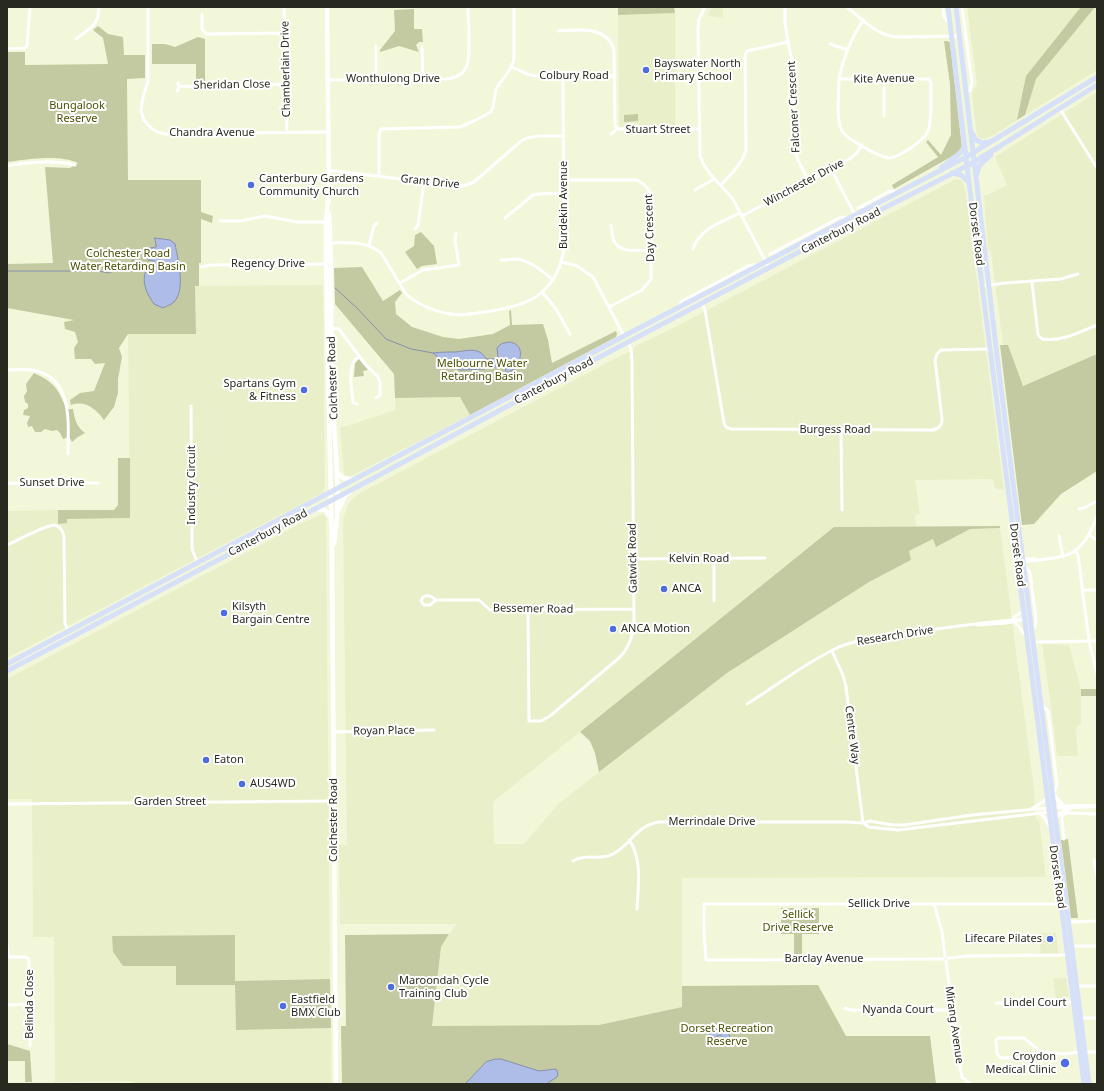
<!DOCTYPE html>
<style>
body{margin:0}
#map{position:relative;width:1104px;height:1091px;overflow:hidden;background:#f3f7d9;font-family:"Noto Sans",sans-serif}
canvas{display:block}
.frame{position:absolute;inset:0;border:8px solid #292a1f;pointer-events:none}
</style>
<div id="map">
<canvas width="1104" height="1091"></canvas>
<div class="frame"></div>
</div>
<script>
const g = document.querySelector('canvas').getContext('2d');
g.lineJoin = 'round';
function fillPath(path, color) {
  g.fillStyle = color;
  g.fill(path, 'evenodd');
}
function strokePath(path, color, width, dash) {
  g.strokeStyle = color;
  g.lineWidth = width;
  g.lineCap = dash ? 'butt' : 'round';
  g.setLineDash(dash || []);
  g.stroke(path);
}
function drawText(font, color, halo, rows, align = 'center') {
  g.font = font + ' "Noto Sans",sans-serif';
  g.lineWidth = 4;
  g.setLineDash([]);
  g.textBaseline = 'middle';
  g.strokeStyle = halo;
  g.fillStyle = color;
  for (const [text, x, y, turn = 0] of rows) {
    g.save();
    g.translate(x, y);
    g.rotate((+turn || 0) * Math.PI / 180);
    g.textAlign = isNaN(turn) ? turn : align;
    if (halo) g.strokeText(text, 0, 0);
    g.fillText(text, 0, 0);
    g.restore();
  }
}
fillPath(new Path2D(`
 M712,7h7l4,2v9l-15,-2z
 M967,7h130v63l-105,66 -8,3 -6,-1 -2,-9 -4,-35 5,-10z
 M675,13v113l-55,1 -1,-2 -1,-110z
 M1097,92v262l-75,32 -14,-41h-5l-12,-94h-3l-4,-56h3l20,-10 -12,-28z
 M956,179l6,1 3,8 39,302 -9,-2 -2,-9 -78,1 5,34 -5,1 1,11 -82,1 -341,275 1,42h30l34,-40 169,-131 142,-91 42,-22 -2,-9 25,-12 2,8 34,-18 30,-1 35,269 -1,1 2,21 3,1 7,57 -364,1v129l-83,18 -167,1 9,-79 15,-23h-116l-1,-79h8l-4,-326 6,-16 11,-10 262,-138 9,-4 5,-5 41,-20z
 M323,285l2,203 -3,5 -315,165v-147l51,-1v9l72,-1 -2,-184h68l-1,-48z
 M460,397l10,18 -119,61h-4l-3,-3 -4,-45 55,-18v-12z
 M323,514l3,3 4,462 -95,2v-46l-123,1 1,16 10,14h53v19h59l1,45 95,-2v56h-198l-1,-3 -77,1 -1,-145h-21l-1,-138h-25v-120l295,-156z
 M1042,644l27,1 12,44v34l-4,4 -1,3 2,26h-21l-6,-51z
 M1038,933h18l2,21h-17z
 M1053,978h13l3,19 -2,2h-11z`), '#e9efc9');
fillPath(new Path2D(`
 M618,7h56l1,6 -57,2z
 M1081,7h14l-59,72 -11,36 -8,5 9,-44z
 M414,9v20h8l1,13h-4l-3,3 3,7 -20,-6 -19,6v-2l15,-19 -1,-21z
 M98,26l10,8 15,3 1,18h21v23l-18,1 1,101h73v32l12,4 -1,7 -11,-4v44h-2v23h-4l1,48h-68l-9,14 3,9 -4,22v14l-4,14 -10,13c-8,-11 -19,-20 -33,-15l-1,-5 10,-7 14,-2 11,-28 -10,1 -4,-5h-16l-1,-11 4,-6 -3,-10 -10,-3 -1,-7 10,-2 -67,-12v-44l46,-1 -8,-96 25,1 8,-5c-18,-9 -51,-4 -71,-1v-110h18v13l83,-1 -5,-26 -10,-8z
 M198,37l7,2v45l-9,-1v-19h-44v-20h13l10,3z
 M944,41h4l2,2 12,105 -6,6 -62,35 -2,-4 46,-28 -12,-15 2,-2 13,15 10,-20 -1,-51z
 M638,114v7l-14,1v-7z
 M421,232l13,14 3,18 -15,2 -5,3 -12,-17 9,-6 1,-11z
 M362,267l21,34 17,-11 2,3 -7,9 1,12 16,13 31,10 16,2 34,-5 17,-9 -1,-14 2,-1 1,15 31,-1 5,16 4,23 64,-32 1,3 -1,3 -146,78 -10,-18 -65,1 -1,-24 -59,-70 -1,-36z
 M1000,345h8l15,41 74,-32v117l-36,23 -27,30 -12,1z
 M359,359l9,11 -5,1 1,5 -10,1 1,-14z
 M34,373c13,6 21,11 27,24 2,5 4,7 5,12h7c2,11 3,17 12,24l-7,4 -6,5 -3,-5 -6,2 -3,-6 -3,-3 -5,1 -7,-2 -4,3h-6l-3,-6 -4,1 -1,-4 3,-7 -7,-1 1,-5 4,-2v-4l-3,-2 -1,-6 3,-5 -1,-7z
 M118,458h12v60l-63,1v4l-9,1v-14h56l4,-5z
 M1000,526v2l-30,1 -34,18 -3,-8 -24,12 2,9 -42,22 -142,91 -128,99 -4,-19 -5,-12 -10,-9 254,-205z
 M1081,689h16v7h-16z
 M1068,839l10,79h-7l-10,-78z
 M781,908h38v26h-17v22h-8v-22h-13z
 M449,934l-8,13 -9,79 167,-1 83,-18v-21l136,-1 28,51h84l6,48h-594l-1,-58h5l-1,-91z
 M235,935v46l95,-2 1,49 -95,2 -1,-45h-59v-19h-53l-10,-14 -1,-16z
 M7,1044l23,7 2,31h-7v-21h-18z`), '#c3c9a1');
const water = new Path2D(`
 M155,238l15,2 5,4c3,16 11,45 -1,58 -3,3 -8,4 -11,6l-9,-4c-7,-10 -13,-21 -8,-34l10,-3v-2l-2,-4 -6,-1 -6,-8 3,-3 11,-2z
 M509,342c15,2 13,15 7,26l-10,6v-4l-1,-3h-15l-6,2 -24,1 -18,-9 -9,-8c7,-1 15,-1 22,-1 12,-1 24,-6 31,7h6l6,-1 -1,-10 4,-4z
 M718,1027h4l8,9 -2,2 -3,1 -5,-4 -6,3h-5v-9l6,-1 2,2z
 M496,1059h5l38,12 17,-2 2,4 -1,4 -11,7h-81l21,-22z`);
fillPath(water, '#aebde8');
strokePath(water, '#8691ac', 1);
strokePath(new Path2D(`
 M7,271h91l11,2 13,-7 9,-3 6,-9 5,-2
 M335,288l23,21 28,30 25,10 22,4`), '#8691ac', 1);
strokePath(new Path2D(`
 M148,7v74l-6,20 -1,10 3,9 7,8 6,4 8,2 163,-2
 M284,7l3,125
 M705,7l-6,12 -1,9 2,128c6,19 23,29 34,45l35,67
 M785,7v17l8,44 1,81 4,11 10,20
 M847,7c14,12 32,30 51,30l61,-1
 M943,7l1,10 5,6
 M962,7l10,76 -2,7 -3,2
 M202,14v15l4,5 79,-1
 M558,31c21,-1 49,-6 56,19l1,75 3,4h81
 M76,39c13,-10 23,-14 23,-32
 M830,44l18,6
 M422,47l1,32
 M7,49l18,-1 2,-2 3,-39
 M512,67l15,7 9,2h78
 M376,79v-33
 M839,79h90l2,3c-1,15 2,36 -3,49 -3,9 -30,27 -39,27 -10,-1 -42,-19 -47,-27 -4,-8 -4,-19 -4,-27 1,-7 0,-15 1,-22 2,-19 13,-47 25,-62
 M327,80l119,-1c25,-2 23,-21 23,-40 0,-11 -1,-21 -1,-32
 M179,86l34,1 73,-3
 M177,91l2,-4 -1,-4
 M1060,109l37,59
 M884,116v-37
 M611,134l6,-5
 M7,166c18,-4 50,-6 68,-1
 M831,169l24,46
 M328,170l129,16h6l11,-4 47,-41 6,-3 11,-2h26
 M379,176v-42l2,-5 79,-2 14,-6 17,-9 2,-5 3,-18 14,-20 4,-9v-53
 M564,180h73l8,5 6,9v85l-9,11 -33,17
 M721,185c10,-11 21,-21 25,-35l-1,-95 2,-4 41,-9
 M695,190l19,-11
 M858,208l6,-3
 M862,212l2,-7 26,-14 7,1
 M742,216l109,-58 5,-4 6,-9
 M505,218l28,-23 6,-1 25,-1
 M220,221h20l25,-5 32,6h30
 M611,225c1,5 1,11 3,16 5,13 27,9 38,9
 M415,229l3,-4 6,-43
 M329,243c19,0 37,-3 52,10l25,41c12,11 28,17 44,20 14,3 65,-6 78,-13 6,-2 11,-6 15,-10 13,-12 19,-27 21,-43l-1,-172
 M369,245l5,-19 3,-3
 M693,249c6,-20 30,-28 47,-36
 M770,254l8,-4
 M775,256l3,-6 63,-33 8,1
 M501,260c5,0 11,-1 16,-1 12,1 27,13 36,21
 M562,262l15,4 16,11 31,59
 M201,267l10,-2 115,-1
 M1032,282l6,53 4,4c19,3 38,-7 55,-14
 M400,283l23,-13 36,-5 -4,-25 1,-7
 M983,286l22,-3 56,-4 17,-5
 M542,292l14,17 14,25
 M702,303l3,7 19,113 2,4 5,2 202,1c6,-2 9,-4 9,-11l-7,-59 2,-6 4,-4 50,-1
 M679,307l3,-6 66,-35 4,-1h7
 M330,328l9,1 26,35 13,13 2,5v13l-4,3
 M7,370c8,0 17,-1 25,0 42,7 36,53 36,84
 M357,404l-4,-2c-1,-14 -7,-37 6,-46
 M191,406l1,142 1,4 5,11
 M841,430l1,80
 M7,483l47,2 8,-2h36
 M1079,509l5,-1 13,-7
 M1089,535l8,5
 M1059,536l4,21
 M7,545c9,-4 39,-20 47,-20 7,1 10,8 10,14l1,85 4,7
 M1075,550l3,5 11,86 8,33
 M633,559l132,-1
 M714,559v42
 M1022,560l6,-1h8
 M1023,562c42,-6 58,-1 74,-46
 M1024,566l6,6 6,48 -1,6 -3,3
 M1083,590h14
 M436,600l-6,5h-6l-3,-4 2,-4c5,-3 9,-1 13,3h43l11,10 144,-1
 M528,610l1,111h12l9,-5 69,-58c10,-10 14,-21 15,-35l-2,-262 -1,-12 -3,-7
 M1013,618l10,-7
 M1014,622c7,4 7,11 13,14
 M977,625l29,-2 15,-3
 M1032,642l65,-1
 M832,651l11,24 3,12 17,136
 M747,704c31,-19 59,-42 92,-57 10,-4 20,-6 30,-9l113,-15 42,-4
 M1041,704l7,7 9,73 -2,7 -3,1
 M333,732l101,-2
 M7,804l326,-3
 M1029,810l14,-8 4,-4
 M1039,813l5,4 6,10
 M863,823l6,4 29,3 151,-18
 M1064,839l-2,-20 1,-4 4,-2 30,1
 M629,840c14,19 9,48 8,69
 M1094,860l3,17
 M573,861c12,-8 28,0 40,-7 19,-10 22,-28 46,-32h188l16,1 7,-2 22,4h12l68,-10 76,-7
 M934,904l8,28 3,24
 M1069,922l28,-1
 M7,945l2,12
 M1072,946h25
 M7,957h17l4,1 1,4 1,84
 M948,958l21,-2 98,-1
 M943,959l-237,1 -2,-26v-30h357
 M946,961l15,111 1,5 8,7
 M1077,986h20
 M996,1003l77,-1
 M7,1005l22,-1
 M845,1008l5,2h102
 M1081,1018h16
 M1040,1051l-9,6 -30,1 -4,-4 -1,-14 2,-2h26l16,13 23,3 17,-2
 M1085,1052h12`), '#fff', 3);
strokePath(new Path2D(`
 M327,7l2,194
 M328,199l-2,23v42l6,292 4,528
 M329,214c4,58 1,117 3,176 2,51 10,103 2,154
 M336,471l7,7 10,2
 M315,509l10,1 6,8
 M339,509l6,-13 5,-4
 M1052,793l11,13
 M1054,807l43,-1
 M1056,816l14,-8`), '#fff', 4.5);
strokePath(new Path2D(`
 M948,7l24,200 112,877
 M956,7c15,119 27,238 42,357 30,240 61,480 91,720
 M972,133l4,7 6,3 7,-1
 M941,168l19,-15 5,-7
 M952,173l9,2 8,7
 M976,176l4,-11 11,-10
 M7,664l617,-328 342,-179 131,-80
 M7,671l348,-183 220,-118 256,-135 136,-69 30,-18 100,-63`), '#d6e0f9', 5);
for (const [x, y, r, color] of [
 [646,70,4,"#4f6de1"],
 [251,185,4,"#4f6de1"],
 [304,390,4,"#4f6de1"],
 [664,589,4,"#4f6de1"],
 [224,613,4,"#4f6de1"],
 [613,629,4,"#4f6de1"],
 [206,760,4,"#4f6de1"],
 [242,784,4,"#4f6de1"],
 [1050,939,4,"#4f6de1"],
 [391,987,4,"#4f6de1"],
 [283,1006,4,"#4f6de1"],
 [1065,1063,5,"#4f6de1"]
]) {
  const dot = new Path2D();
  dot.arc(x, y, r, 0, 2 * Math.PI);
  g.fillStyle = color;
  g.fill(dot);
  strokePath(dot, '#fff', 1.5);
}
drawText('11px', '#292a1f', '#fff', [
 ["Bayswater North",654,64],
 ["Primary School",654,77],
 ["Canterbury Gardens",259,179],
 ["Community Church",259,192],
 ["Spartans Gym",296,384,"right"],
 ["& Fitness",296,397,"right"],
 ["ANCA",672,589],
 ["Kilsyth",232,607],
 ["Bargain Centre",232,620],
 ["ANCA Motion",621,629],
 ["Eaton",214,760],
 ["AUS4WD",250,784],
 ["Lifecare Pilates",1042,939,"right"],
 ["Maroondah Cycle",399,981],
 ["Training Club",399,994],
 ["Eastfield",291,1000],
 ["BMX Club",291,1013],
 ["Croydon",1056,1057,"right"],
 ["Medical Clinic",1056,1070,"right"]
], 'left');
drawText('11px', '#292a1f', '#fff', [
 ["Chamberlain Drive",286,69,-91],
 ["Colbury Road",574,76],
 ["Wonthulong Drive",393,79],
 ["Kite Avenue",884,79,-1],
 ["Sheridan Close",232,85,-1],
 ["Falconer Crescent",794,107,-93],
 ["Stuart Street",658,130],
 ["Chandra Avenue",212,133],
 ["Grant Drive",430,182,6],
 ["Winchester Drive",804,183,-28],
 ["Burdekin Avenue",564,205,-90],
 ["Day Crescent",650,228,-92],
 ["Canterbury Road",841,231,-27],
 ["Dorset Road",976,234,83],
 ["Regency Drive",268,264],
 ["Colchester Road",333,378,-92],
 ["Canterbury Road",554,381,-28],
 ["Burgess Road",835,430],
 ["Sunset Drive",52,483],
 ["Industry Circuit",192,485,-90],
 ["Canterbury Road",268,533,-28],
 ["Dorset Road",1017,555,83],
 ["Gatwick Road",633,558,-91],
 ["Kelvin Road",699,559],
 ["Bessemer Road",533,609,1],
 ["Research Drive",895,636,-9],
 ["Royan Place",384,731,-1],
 ["Centre Way",852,735,83],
 ["Garden Street",170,802],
 ["Colchester Road",334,820,-90],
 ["Merrindale Drive",712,822],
 ["Dorset Road",1057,877,82],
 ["Sellick Drive",879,904],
 ["Barclay Avenue",824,959],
 ["Lindel Court",1035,1003],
 ["Belinda Close",30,1004,-90],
 ["Nyanda Court",898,1010],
 ["Mirang Avenue",954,1025,82]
]);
drawText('11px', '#4b5100', '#fff', [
 ["Bungalook",77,106],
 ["Reserve",77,119],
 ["Colchester Road",128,254],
 ["Water Retarding Basin",128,267],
 ["Melbourne Water",482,364],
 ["Retarding Basin",482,377],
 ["Sellick",798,915],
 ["Drive Reserve",798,928],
 ["Dorset Recreation",727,1029],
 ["Reserve",727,1042]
]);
</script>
